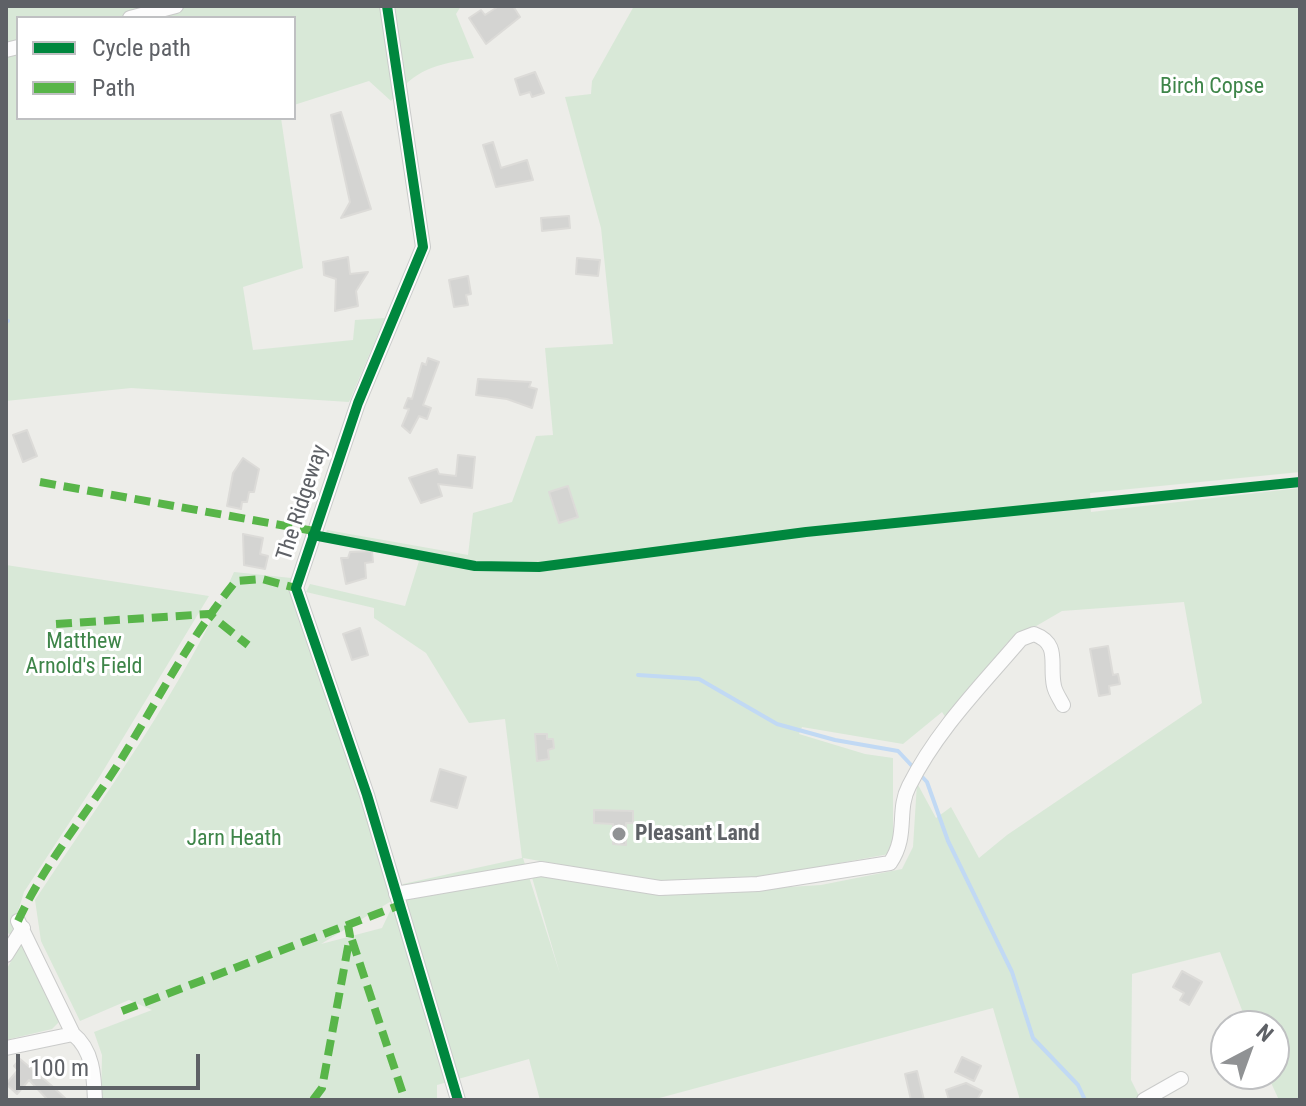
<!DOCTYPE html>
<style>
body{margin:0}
#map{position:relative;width:1306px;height:1106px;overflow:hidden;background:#edede9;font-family:"Roboto Condensed",sans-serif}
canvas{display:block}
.frame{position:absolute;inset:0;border:8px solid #5e6166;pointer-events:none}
.legend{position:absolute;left:16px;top:16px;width:280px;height:104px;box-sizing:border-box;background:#fff;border:2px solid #bfc0c2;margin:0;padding:10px 14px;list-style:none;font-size:24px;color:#5e6166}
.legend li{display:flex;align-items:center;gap:16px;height:40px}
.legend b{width:40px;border:2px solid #bfc0c2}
.north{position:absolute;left:1210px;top:1010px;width:80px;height:80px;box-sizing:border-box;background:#fff;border:2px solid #bfc0c2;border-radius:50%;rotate:41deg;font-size:22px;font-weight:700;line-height:32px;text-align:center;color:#5e6166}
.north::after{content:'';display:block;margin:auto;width:28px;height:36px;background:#909294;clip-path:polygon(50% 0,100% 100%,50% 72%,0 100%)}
.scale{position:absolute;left:16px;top:1054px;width:184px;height:36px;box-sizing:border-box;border:4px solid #5e6166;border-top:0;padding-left:10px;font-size:24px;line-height:28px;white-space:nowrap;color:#5e6166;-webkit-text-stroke:6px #fff;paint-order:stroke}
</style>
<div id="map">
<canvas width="1306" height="1106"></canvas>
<div class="frame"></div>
<ul class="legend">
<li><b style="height:10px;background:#00873e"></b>Cycle path</li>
<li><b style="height:10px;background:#58b549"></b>Path</li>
</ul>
<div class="north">N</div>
<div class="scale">100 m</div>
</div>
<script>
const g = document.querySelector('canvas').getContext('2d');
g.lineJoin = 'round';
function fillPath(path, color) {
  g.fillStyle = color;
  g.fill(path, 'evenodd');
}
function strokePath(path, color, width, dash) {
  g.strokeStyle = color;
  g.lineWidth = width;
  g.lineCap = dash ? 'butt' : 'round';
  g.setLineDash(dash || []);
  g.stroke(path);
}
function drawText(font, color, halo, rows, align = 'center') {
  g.font = font + ' "Roboto Condensed",sans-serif';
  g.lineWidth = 6;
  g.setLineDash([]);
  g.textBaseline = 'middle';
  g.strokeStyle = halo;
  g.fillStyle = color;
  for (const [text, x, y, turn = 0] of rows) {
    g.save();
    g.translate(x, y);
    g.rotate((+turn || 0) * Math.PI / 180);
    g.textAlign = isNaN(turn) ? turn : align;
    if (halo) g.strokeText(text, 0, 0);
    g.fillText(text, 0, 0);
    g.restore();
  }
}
fillPath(new Path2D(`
 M6,6h455l-5,8 18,44c-39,7 -58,10 -83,43l-22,-20 -75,24v-87h-276v100h263l22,150 -60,19 10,63 100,-10 2,-20 30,-2 -36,84 -218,-14 -125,13z
 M634,6h666v466l-210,21 1,19 209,-24v612h-21l-12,-26h7v-48h-26l-28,-74 -88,22 -1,106 10,20h-121l-27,-92 -341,92h-112l-11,-41 -92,26v15h-336l1,-45 -8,-23 58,-22 -23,-10 -49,21 -39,-80 -6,-41c70,-106 148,-211 199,-328l57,6 102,322 -72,44 61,-16 21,-44 119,-26 -17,-139 -36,4 -43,-70 -52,-35v-10l-68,-16 4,-8 95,22 14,-45 -95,-21 3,-10 141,25 5,-42 39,-11 24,-66 17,-1 -8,-87 68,-4 -12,-116 -36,-131 26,-3 1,-13zM1184,602l18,101 -195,132 -28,23 -28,-51 -15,11 -19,-35 -4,64 -11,22 -81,16 -112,7 -178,-18 29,100 -37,-116 137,24 88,-2 141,-26 4,-13v-83l-28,-4 -66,-20 3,-7 101,17 39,-32 4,6 61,-75 55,-32z
 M6,565l203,31 -109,180 -76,116 -13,43 -5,-3z
 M28,944l31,78 -7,7 -46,11v-70l14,-24z`), '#d8e8d7');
strokePath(new Path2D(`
 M6,321h2
 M638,675l61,4 78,45 58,16 63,11 29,31 21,59 64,131 21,66 45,47 7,15`), '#c1d9f4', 4);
const building = new Path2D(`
 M499,6h14l7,11 -34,27 -17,-26 12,-8 4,5z
 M535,72l9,21 -12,4 -2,-5 -10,3 -5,-16z
 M341,112l30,97 -30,9 9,-16 -19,-87z
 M493,142l8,26 26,-8 6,20 -37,7 -13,-42z
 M569,216l1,12 -28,3 -1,-13z
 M348,257l2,17 18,-2 -12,19 2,15 -23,5 1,-32 -12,-4 -1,-13z
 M577,258l23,2 -2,16 -22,-2z
 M468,276l3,18 -5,1 2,10 -14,2 -5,-27z
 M428,358l11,4 -16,43 8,3 -4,11 -8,-3 -9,17 -8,-7 7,-17 -5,-1 4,-10 4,1 10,-36 4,2z
 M478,379l53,3 -2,5 8,2 -5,19 -25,-9 -31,-4z
 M27,430l10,26 -14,6 -10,-27z
 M458,455l17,2 -3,31 -34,-4 4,12 -21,7 -12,-25 28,-9 2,5 17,2z
 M243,458l16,11 -5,23h-5l-2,10h-5l-1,7 -14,-3 6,-33z
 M568,486l10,31 -19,6 -10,-31z
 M243,534l20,4 -3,16 8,2 -3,13 -21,-4z
 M372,551l1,11 -8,1 1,15 -20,6 -5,-26h7l2,-6z
 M360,628l8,27 -16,5 -9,-26z
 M1108,646l5,29 5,-1 2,10 -11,2 1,8 -11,2 -9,-47z
 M535,734h12v5h6l1,9 -6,2 1,9 -12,2z
 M440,769l26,8 -9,31 -26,-7z
 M594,810l39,1v12h-7v22l-13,-1v-20l-19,-1z
 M1182,971l20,11 -13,23 -9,-5 4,-7 -11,-6z
 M962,1057l19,9 -7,15 -19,-9z
 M20,1059l32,27 15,14h-19l-19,-20 -12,14 -11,-10 12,-14 -4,-4z
 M917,1071l7,29h-13l-6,-26z
 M966,1083l16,8 -5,9h-28l-3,-10z`);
fillPath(building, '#d4d4d2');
strokePath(building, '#dcdbd8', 2);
const minor = new Path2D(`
 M387,6l36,241 -65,156 -62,185 71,207 91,305
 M130,18l46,-12
 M6,50l12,-3
 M396,894l145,-25 119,19 98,-4 132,-21c19,-28 6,-52 19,-77 28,-56 71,-99 112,-147l13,-5c27,10 15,30 20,52 1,6 6,13 9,19
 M18,921l55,113c20,16 21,42 22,66
 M6,955l17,-27
 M6,1048l67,-14
 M1144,1100l37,-21`);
strokePath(minor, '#cacbca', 16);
strokePath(minor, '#fcfcfc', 14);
strokePath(new Path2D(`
 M40,482l274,49
 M56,624l153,-10 39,31
 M18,921c26,-56 66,-104 99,-155 39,-62 72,-128 119,-185l26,-2 34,9
 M352,940l53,160
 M122,1011l278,-106
 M313,1100l9,-12 28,-152 -2,-11`), '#58b549', 8, [16, 8]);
strokePath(new Path2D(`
 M387,6l36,241 -65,156 -62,185 71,207 91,305
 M313,535l162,31 64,1 267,-35 494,-50`), '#00873e', 10);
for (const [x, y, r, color] of [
 [619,834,8,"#909294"]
]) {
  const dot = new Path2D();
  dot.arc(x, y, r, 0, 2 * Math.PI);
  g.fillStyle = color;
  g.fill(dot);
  strokePath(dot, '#fff', 3);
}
drawText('22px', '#3e8549', '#fff', [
 ["Birch Copse",1212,87],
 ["Matthew",84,642],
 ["Arnold's Field",84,667],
 ["Jarn Heath",234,839]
]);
drawText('22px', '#5e6166', '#fff', [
 ["The Ridgeway",303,503,-72]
]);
drawText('bold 22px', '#5e6166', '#fff', [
 ["Pleasant Land",635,834]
], 'left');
</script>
